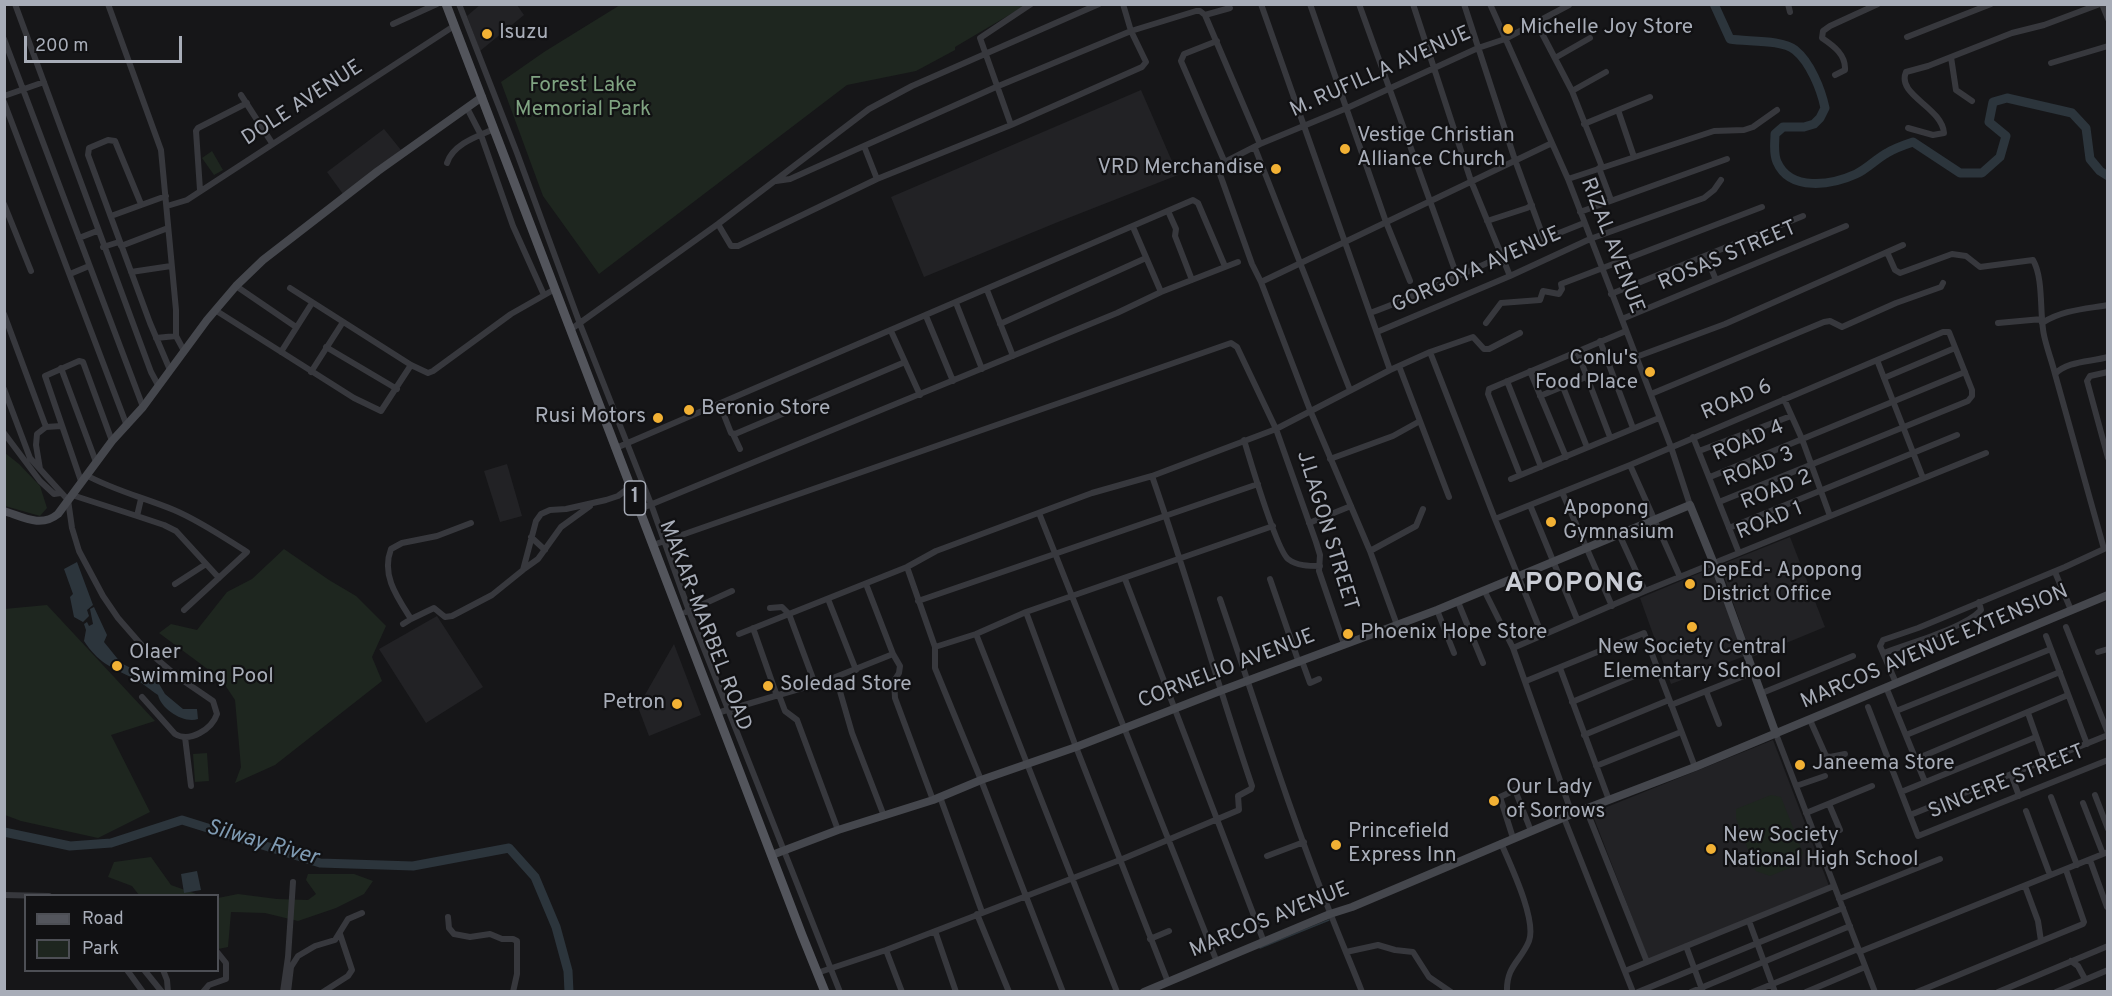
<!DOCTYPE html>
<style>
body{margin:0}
#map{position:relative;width:2112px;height:996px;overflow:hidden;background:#161618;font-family:Overpass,sans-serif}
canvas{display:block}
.frame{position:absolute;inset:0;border:6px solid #a8adb8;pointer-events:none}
.legend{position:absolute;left:24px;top:894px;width:195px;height:78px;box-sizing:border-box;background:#111113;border:2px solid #4d4f55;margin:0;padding:8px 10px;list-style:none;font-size:18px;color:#a8adb8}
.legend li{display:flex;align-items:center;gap:12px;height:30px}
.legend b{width:30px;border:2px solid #4d4f55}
.scale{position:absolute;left:24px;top:36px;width:158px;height:27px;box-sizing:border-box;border:3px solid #a8adb8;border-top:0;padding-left:8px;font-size:18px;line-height:21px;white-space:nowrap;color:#a8adb8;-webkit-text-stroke:4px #111113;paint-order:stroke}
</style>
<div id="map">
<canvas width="2112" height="996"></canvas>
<div class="frame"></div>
<ul class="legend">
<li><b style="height:8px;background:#53555c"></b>Road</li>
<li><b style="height:16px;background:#1e261f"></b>Park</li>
</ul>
<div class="scale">200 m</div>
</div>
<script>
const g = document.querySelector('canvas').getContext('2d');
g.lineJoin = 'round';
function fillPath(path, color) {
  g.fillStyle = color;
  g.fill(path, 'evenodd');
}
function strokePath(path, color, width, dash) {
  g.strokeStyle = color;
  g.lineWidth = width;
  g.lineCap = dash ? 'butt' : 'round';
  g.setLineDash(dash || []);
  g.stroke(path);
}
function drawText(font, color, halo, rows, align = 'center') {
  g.font = font + ' Overpass,sans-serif';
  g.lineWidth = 4.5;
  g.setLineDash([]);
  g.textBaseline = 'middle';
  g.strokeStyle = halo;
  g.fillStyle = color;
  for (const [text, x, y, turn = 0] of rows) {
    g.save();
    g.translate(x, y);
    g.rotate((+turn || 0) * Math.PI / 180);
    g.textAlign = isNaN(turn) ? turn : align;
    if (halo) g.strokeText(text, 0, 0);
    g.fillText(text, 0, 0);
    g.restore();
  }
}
fillPath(new Path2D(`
 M481,4l36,1 7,10 -44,36 -13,-35z
 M1141,90l37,85 -120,47 -134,55 -33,-80z
 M384,129l17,21 -58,44 -16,-22z
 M507,464l15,52 -22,6 -16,-51z
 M1790,537l35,90 -73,30 -32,-92z
 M1712,568l33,88 -74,28 -31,-86z
 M437,616l46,71 -57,36 -47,-74z
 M674,644l27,71 -52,21 -11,-29z
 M1773,740l56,146 -180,75 -57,-148z`), '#222225');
fillPath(new Path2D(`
 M620,5h406l-71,42v3l-39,21 -69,14 -248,189 -56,-78 -42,-114 43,-30z
 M212,151l11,19 -9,5 -12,-17z
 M5,453l14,11 21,22 7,22 -7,8 -35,-10z
 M284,549l45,31 27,16 30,30 -14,31 10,24 -107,84 -40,18 6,-16 -6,-67 -14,-21 -62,-46 12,-9 26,6 30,-38 25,-13z
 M47,605l108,116 -44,14 39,77 -52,26 -77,-17 -16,-6 -1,-206z
 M207,753l2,28 -14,1 -2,-28z
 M1771,795l10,2 22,56 -6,12 -27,11 -14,-5 -20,-53v-9z
 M151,857l20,28 28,10h-60l-7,-9 -24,-9 6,-15z
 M308,874h46l19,7 -9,13 -28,14 -38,13 -33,-8 -34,-1 -3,35 -10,2v-51l20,-4 39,5 31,1 8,-6 -10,-14z`), '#1e261f');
fillPath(new Path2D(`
 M77,562l16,43 -6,5 2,6 -6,6 -9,-5 -4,-20 3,-3 -9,-25z
 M94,607l13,28 -3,7 17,21 37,19 7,12 18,15h14l1,10c-14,5 -37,-10 -40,-24 -9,-6 -18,-14 -27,-18 -21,-10 -33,-15 -47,-36l2,-11 -2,-6 3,-2 2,4 4,-2 -3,-15z
 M197,871l4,19 -17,3 -3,-19z`), '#2c353c');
strokePath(new Path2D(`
 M1260,948l69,-28`), '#2c353c', 1.5);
strokePath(new Path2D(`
 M1714,4l16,35c16,3 52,0 65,11 15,12 26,39 30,58l-5,10 -6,6 -10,3h-21l-8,7c0,9 -2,19 2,28 13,30 55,23 79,12 11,-5 20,-15 31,-21 8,-5 17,-8 26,-11l47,31h22l18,-16 6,-21 -17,-14 4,-20 14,-4 65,15 14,15 4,31 10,12 8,5
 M4,832l66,14 41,-3 71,-23 138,43 93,3 96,-18 26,29 21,50 12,44 1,21`), '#2c353c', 9);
strokePath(new Path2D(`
 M15,4l136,368 7,13
 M108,4l53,146 15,160v26l7,13
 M459,4l58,149 63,171 71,180 38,107 151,381
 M1261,4l129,366
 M1310,4l76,218 24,59
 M1359,4l98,272
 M1413,4l58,177 39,95
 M1464,4l51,156 29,79 40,-16
 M1490,4l78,175 103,268 19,58
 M1788,4l2,8
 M2102,4l6,15
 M1205,15l25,-7
 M1536,22l36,69 30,76
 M393,24l44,-20
 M1907,37l84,-33
 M4,39l139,368
 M1217,41l-33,13 -3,7 44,102
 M1951,57l5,33 16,11
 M1555,58l35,-20
 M2051,63l57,-17
 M1835,75l10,-5c1,-15 -11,-24 -23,-32l1,-7 7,-5 48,-22
 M1572,91l34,-19
 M241,95l31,48
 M4,96l40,-14
 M4,102l123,324
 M467,108l14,27 32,91 31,69
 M1618,110l32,-13
 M1584,124l34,-14 16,47
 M1011,125l-31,-87 51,-34
 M1908,128l25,7 11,-2c-2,-26 -48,-38 -38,-61l22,-6 84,-33 32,-8 56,-21
 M864,146l13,33
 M1255,148l95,242
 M447,163c6,-19 31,-27 47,-34
 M1217,166l35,98 9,18 49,128 60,141 27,74
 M1599,168l12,32
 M1207,171l53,-27 87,-36 131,-60 27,-9 64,-34
 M1568,179l146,-48 30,-1 9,-3 24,-17
 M776,181l14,-2 206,-92 135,-56 65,-20h4l5,4 55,129
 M200,190l-4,-59 2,-3 49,-25
 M4,204l27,67
 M141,204l-26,-63 -7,-1 -19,8 -1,7 62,168 20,47
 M167,206l20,-6 267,-174
 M1168,211l8,18 -1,7 17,44
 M1580,212l147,-53
 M111,216l55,-20
 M1487,221l40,-13 5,-3
 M718,224l13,22h7l139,-67 134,-54 131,-58 4,-5 -15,-31 -8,-27
 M1133,227l28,65
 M79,238l18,-7
 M121,246l47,-18
 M103,247l16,-5
 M1887,252l8,18 5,3 52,-19 14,2 14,11 53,-7c10,17 7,49 10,69 1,12 9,32 12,45
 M1706,256l10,24
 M1225,267l13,-5
 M131,272l40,-6
 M70,274l19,-8
 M1261,282l291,-139
 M236,286l60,41
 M290,288l121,77 17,8 5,-2 78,-57 44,-25
 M987,290l26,66
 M1611,294l192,-78
 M956,303l26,66
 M215,310l139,88 27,13 30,-46
 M1370,313c45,-16 87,-37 131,-56
 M4,314l42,113
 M926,316l27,65
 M1622,319l224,-93
 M1486,323l15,-20 39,-3 3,-9 16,3 3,-5 -1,-5 201,-77
 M1998,323l44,-4
 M2042,323c20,-13 43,-14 66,-18
 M1000,324l146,-66
 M570,330l148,-106 151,-115 43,-23 187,-82
 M891,331l29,64
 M1377,332l133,-56 80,-37 114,-41 10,-8 7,-10
 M156,338l20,-2
 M1600,341l33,87
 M326,347l71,42
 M1577,351l33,86
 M281,352l31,-49
 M1430,352l65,167 47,116
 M1636,357l89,-33 178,-79
 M1877,360l46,118
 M1399,366l50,131
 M61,368l35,94
 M1530,371l36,86
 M311,372l32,-50
 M2108,372l-18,4 -3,5 21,77
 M1884,378l71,-30
 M1507,381l34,86
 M1563,387l24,60
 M4,389l26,69 38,42 4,28 7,23 24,45 15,22 27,31 33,28 35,24 4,13c-5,15 -27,29 -42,20l-33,-37
 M1651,394l173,-72 6,-1 12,6 54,-24 45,-16 2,-4
 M1540,396l46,-19
 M1784,399l18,40 28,77
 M720,405l11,28 4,1 170,-72
 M4,433l36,48 14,13 7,-1
 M733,434l7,15
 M1693,437l46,116
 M1244,440c6,20 33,110 44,119 9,7 21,7 32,7
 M616,448l577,-248 5,3 26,61 1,3 -64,25 -44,21 -477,196
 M1699,451l92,-35
 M1330,459l63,-23 27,-15
 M1630,465l50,112
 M40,469l-4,-24 1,-11 9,-7 15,-1
 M86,475c27,15 59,23 88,35 26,11 49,27 73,42l-63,58
 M1520,475l-32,-81 1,-5 137,-58
 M1710,477l255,-105
 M1511,479l148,-61
 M81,481l-36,-105 34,-15 4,1 29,79
 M1562,492l50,114
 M72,495l65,21
 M141,499l-4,17 27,9 12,6 43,47
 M1530,505l47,114
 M1039,513l178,449
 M1495,519l135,-54 313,-133h6l23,58v6l-4,5 -249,101
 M471,523l-34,13 -35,7 -11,6c-10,26 6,48 20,70l23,-11 11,9 7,-1 40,-21 31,-25 13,-49 5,-7 9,-4 16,-1 40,-9 12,-4 12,-9
 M1309,523l42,-17
 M1729,528l228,-93
 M1619,534l26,57
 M531,537l14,13
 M653,545l578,-202 6,4 39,82 40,113 4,13 -1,16 25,73
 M1370,551l46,-25 7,-17
 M907,567l28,80v21l46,112 82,212
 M524,569l14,-10 23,-32 29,-21
 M2055,572l16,38
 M1125,579l139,363
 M1270,579l29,84
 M175,584l31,-20
 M866,584l27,70 7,12 -1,7 -5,8 1,17 38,102
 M1485,592l28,56 59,166
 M828,599l28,71
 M1220,599c36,105 69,212 111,316 10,26 21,51 31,77
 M918,601l340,-117
 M1458,602l25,61
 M770,608l12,-1 7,7 118,-47 29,-16 156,-58 60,-17 124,-47 114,-59 40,-18 43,-15 11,12h5l31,-16
 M1437,610l17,43
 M686,612l46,-21
 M1026,612l50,135 92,235
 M403,624l8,-5
 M2066,627l42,106
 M753,628l24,68
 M739,634l50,-20 26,70
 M976,634l141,358
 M2046,636l41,108
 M935,647l41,-13 50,-22 247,-86
 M1513,648l132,-57 341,-138
 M2098,652l10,-3
 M1884,653c25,-10 79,-24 97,-43l-2,-8
 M1302,661l8,22 9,-4
 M1560,668l49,132
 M833,678l6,10 13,45 32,83
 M1526,681l118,-48 51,134
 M1896,683l-16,-37 3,-6 35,-12 147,-61 39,-18 -49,-175c12,-13 36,-12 53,-17
 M1886,687l39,95
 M1706,691l13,33
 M1762,693l91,-37
 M779,695l6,16 12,9 41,110
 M1572,702l84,-35
 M1671,705l83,-33
 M1868,707l50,129 190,-76
 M1896,711l155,-62
 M717,713l106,-31 70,-28
 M2028,713l17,48
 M1810,720l16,36 4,1 15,-3
 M1776,734l99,258
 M1584,735l85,-35
 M1906,735l154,-63
 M185,737l6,49
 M1916,759l152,-64
 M1596,766l85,-34
 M2011,774l8,22
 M1796,786l29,-10
 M1901,792l135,-55
 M2095,795l13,34
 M940,797l42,115
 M2051,797l26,68
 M2083,803l20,51
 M1829,804l11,26
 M1586,809l61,153
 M2026,811l24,64
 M1806,813l66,-27
 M1910,815l198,-80
 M1564,818l69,174
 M1513,838l-13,-41 15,-7 16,41
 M1501,843c9,21 36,77 28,98 -8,20 -23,25 -22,51
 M1267,856l37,-14
 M2090,860l17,47
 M2025,886l13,35 3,20
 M4,895l45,1
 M1839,899l101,-40
 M977,914l32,78
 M448,917l1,11 5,6 16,3 20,-3 12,5h11l4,2v33l-4,18
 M1749,921l26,71
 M935,931l21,61
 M1150,939l19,-8
 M1686,946l17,46
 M886,950l16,42
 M1346,952l32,-7 17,5 18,2 16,25 22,15
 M1859,952l249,-100
 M2071,961l7,5 7,13
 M127,970l16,22
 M163,970l4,10 1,12
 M145,971l17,21
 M1625,971l209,-85
 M817,973l69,-23 234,-90 119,-50 -1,-14 13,-7 1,-3c-35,-103 -64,-207 -100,-310
 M203,992l6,-7 17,-6v-16l-8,-10
 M283,992l5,-35 5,-75
 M288,992l3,-25 7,-11 17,-10 20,-6 13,-21 14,-6
 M323,992l25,-16 4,-6 -12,-36
 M1638,992l205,-84
 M1691,992l159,-66
 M1753,992l105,-43
 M1806,992l59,-25
 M1917,992l166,-68 1,-2 -18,-52
 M1998,992l110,-46
 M2056,992l52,-22`), '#37383d', 6);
strokePath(new Path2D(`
 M4,511c19,6 37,17 54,3l54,-73 31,-34 64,-87 29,-34 27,-26 115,-89 104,-74
 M772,855l66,-25 95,-30 48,-20 95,-33 144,-56 217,-81 253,-105 24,59 62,170
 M1144,992l186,-78 22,-7 220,-93 123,-47 413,-172`), '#45474d', 8);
strokePath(new Path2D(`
 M446,4l356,931 23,57`), '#53555c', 9);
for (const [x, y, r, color] of [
 [1508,29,6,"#f2b134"],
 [487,34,6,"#f2b134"],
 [1345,149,6,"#f2b134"],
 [1276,169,6,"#f2b134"],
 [1650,372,6,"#f2b134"],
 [689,410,6,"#f2b134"],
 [658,418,6,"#f2b134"],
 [1551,522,6,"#f2b134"],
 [1690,584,6,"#f2b134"],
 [1692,627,6,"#f2b134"],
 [1348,634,6,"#f2b134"],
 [117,666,6,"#f2b134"],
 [768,686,6,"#f2b134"],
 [677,704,6,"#f2b134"],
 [1800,765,6,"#f2b134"],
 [1494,801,6,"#f2b134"],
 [1336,845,6,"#f2b134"],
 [1711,849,6,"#f2b134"]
]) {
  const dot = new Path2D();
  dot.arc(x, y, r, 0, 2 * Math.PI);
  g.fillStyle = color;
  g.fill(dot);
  strokePath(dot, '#111113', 2);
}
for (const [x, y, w] of [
 [635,498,21]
]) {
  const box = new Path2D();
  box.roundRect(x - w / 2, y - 17, w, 34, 4.5);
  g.fillStyle = '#111113';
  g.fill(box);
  strokePath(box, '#a8adb8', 1.5);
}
drawText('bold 20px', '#a8adb8', null, [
 ["1",635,498]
]);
drawText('21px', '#a8adb8', '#111113', [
 ["Michelle Joy Store",1520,29],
 ["Isuzu",499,34],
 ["Vestige Christian",1357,137],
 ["Alliance Church",1357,161],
 ["VRD Merchandise",1264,169,"right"],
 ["Conlu's",1638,360,"right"],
 ["Food Place",1638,384,"right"],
 ["Beronio Store",701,410],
 ["Rusi Motors",646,418,"right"],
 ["Apopong",1563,510],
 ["Gymnasium",1563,534],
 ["DepEd- Apopong",1702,572],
 ["District Office",1702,596],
 ["Phoenix Hope Store",1360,634],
 ["New Society Central",1692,649,"center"],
 ["Elementary School",1692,673,"center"],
 ["Olaer",129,654],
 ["Swimming Pool",129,678],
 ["Soledad Store",780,686],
 ["Petron",665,704,"right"],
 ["Janeema Store",1812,765],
 ["Our Lady",1506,789],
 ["of Sorrows",1506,813],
 ["Princefield",1348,833],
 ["Express Inn",1348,857],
 ["New Society",1723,837],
 ["National High School",1723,861]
], 'left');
drawText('21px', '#a8adb8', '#111113', [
 ["M. RUFILLA AVENUE",1381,73,-24],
 ["DOLE AVENUE",303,104,-33],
 ["RIZAL AVENUE",1611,246,69],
 ["ROSAS STREET",1728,257,-23],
 ["GORGOYA AVENUE",1477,271,-24],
 ["ROAD 6",1737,401,-23],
 ["ROAD 4",1749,442,-23],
 ["ROAD 3",1759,468,-22],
 ["ROAD 2",1777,491,-22],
 ["ROAD 1",1770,522,-22],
 ["J.LAGON STREET",1326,531,73],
 ["MAKAR-MARBEL ROAD",704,626,69],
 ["MARCOS AVENUE EXTENSION",1935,648,-23],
 ["CORNELIO AVENUE",1227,670,-21],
 ["SINCERE STREET",2007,783,-22],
 ["MARCOS AVENUE",1270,921,-22]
]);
drawText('21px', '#7fa381', '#111113', [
 ["Forest Lake",583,87],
 ["Memorial Park",583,111]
]);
drawText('italic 22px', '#7f9bb3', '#111113', [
 ["Silway River",262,844,16]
]);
g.letterSpacing = '1.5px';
drawText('bold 27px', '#c9ccd4', '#111113', [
 ["APOPONG",1575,586]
]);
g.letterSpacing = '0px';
</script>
